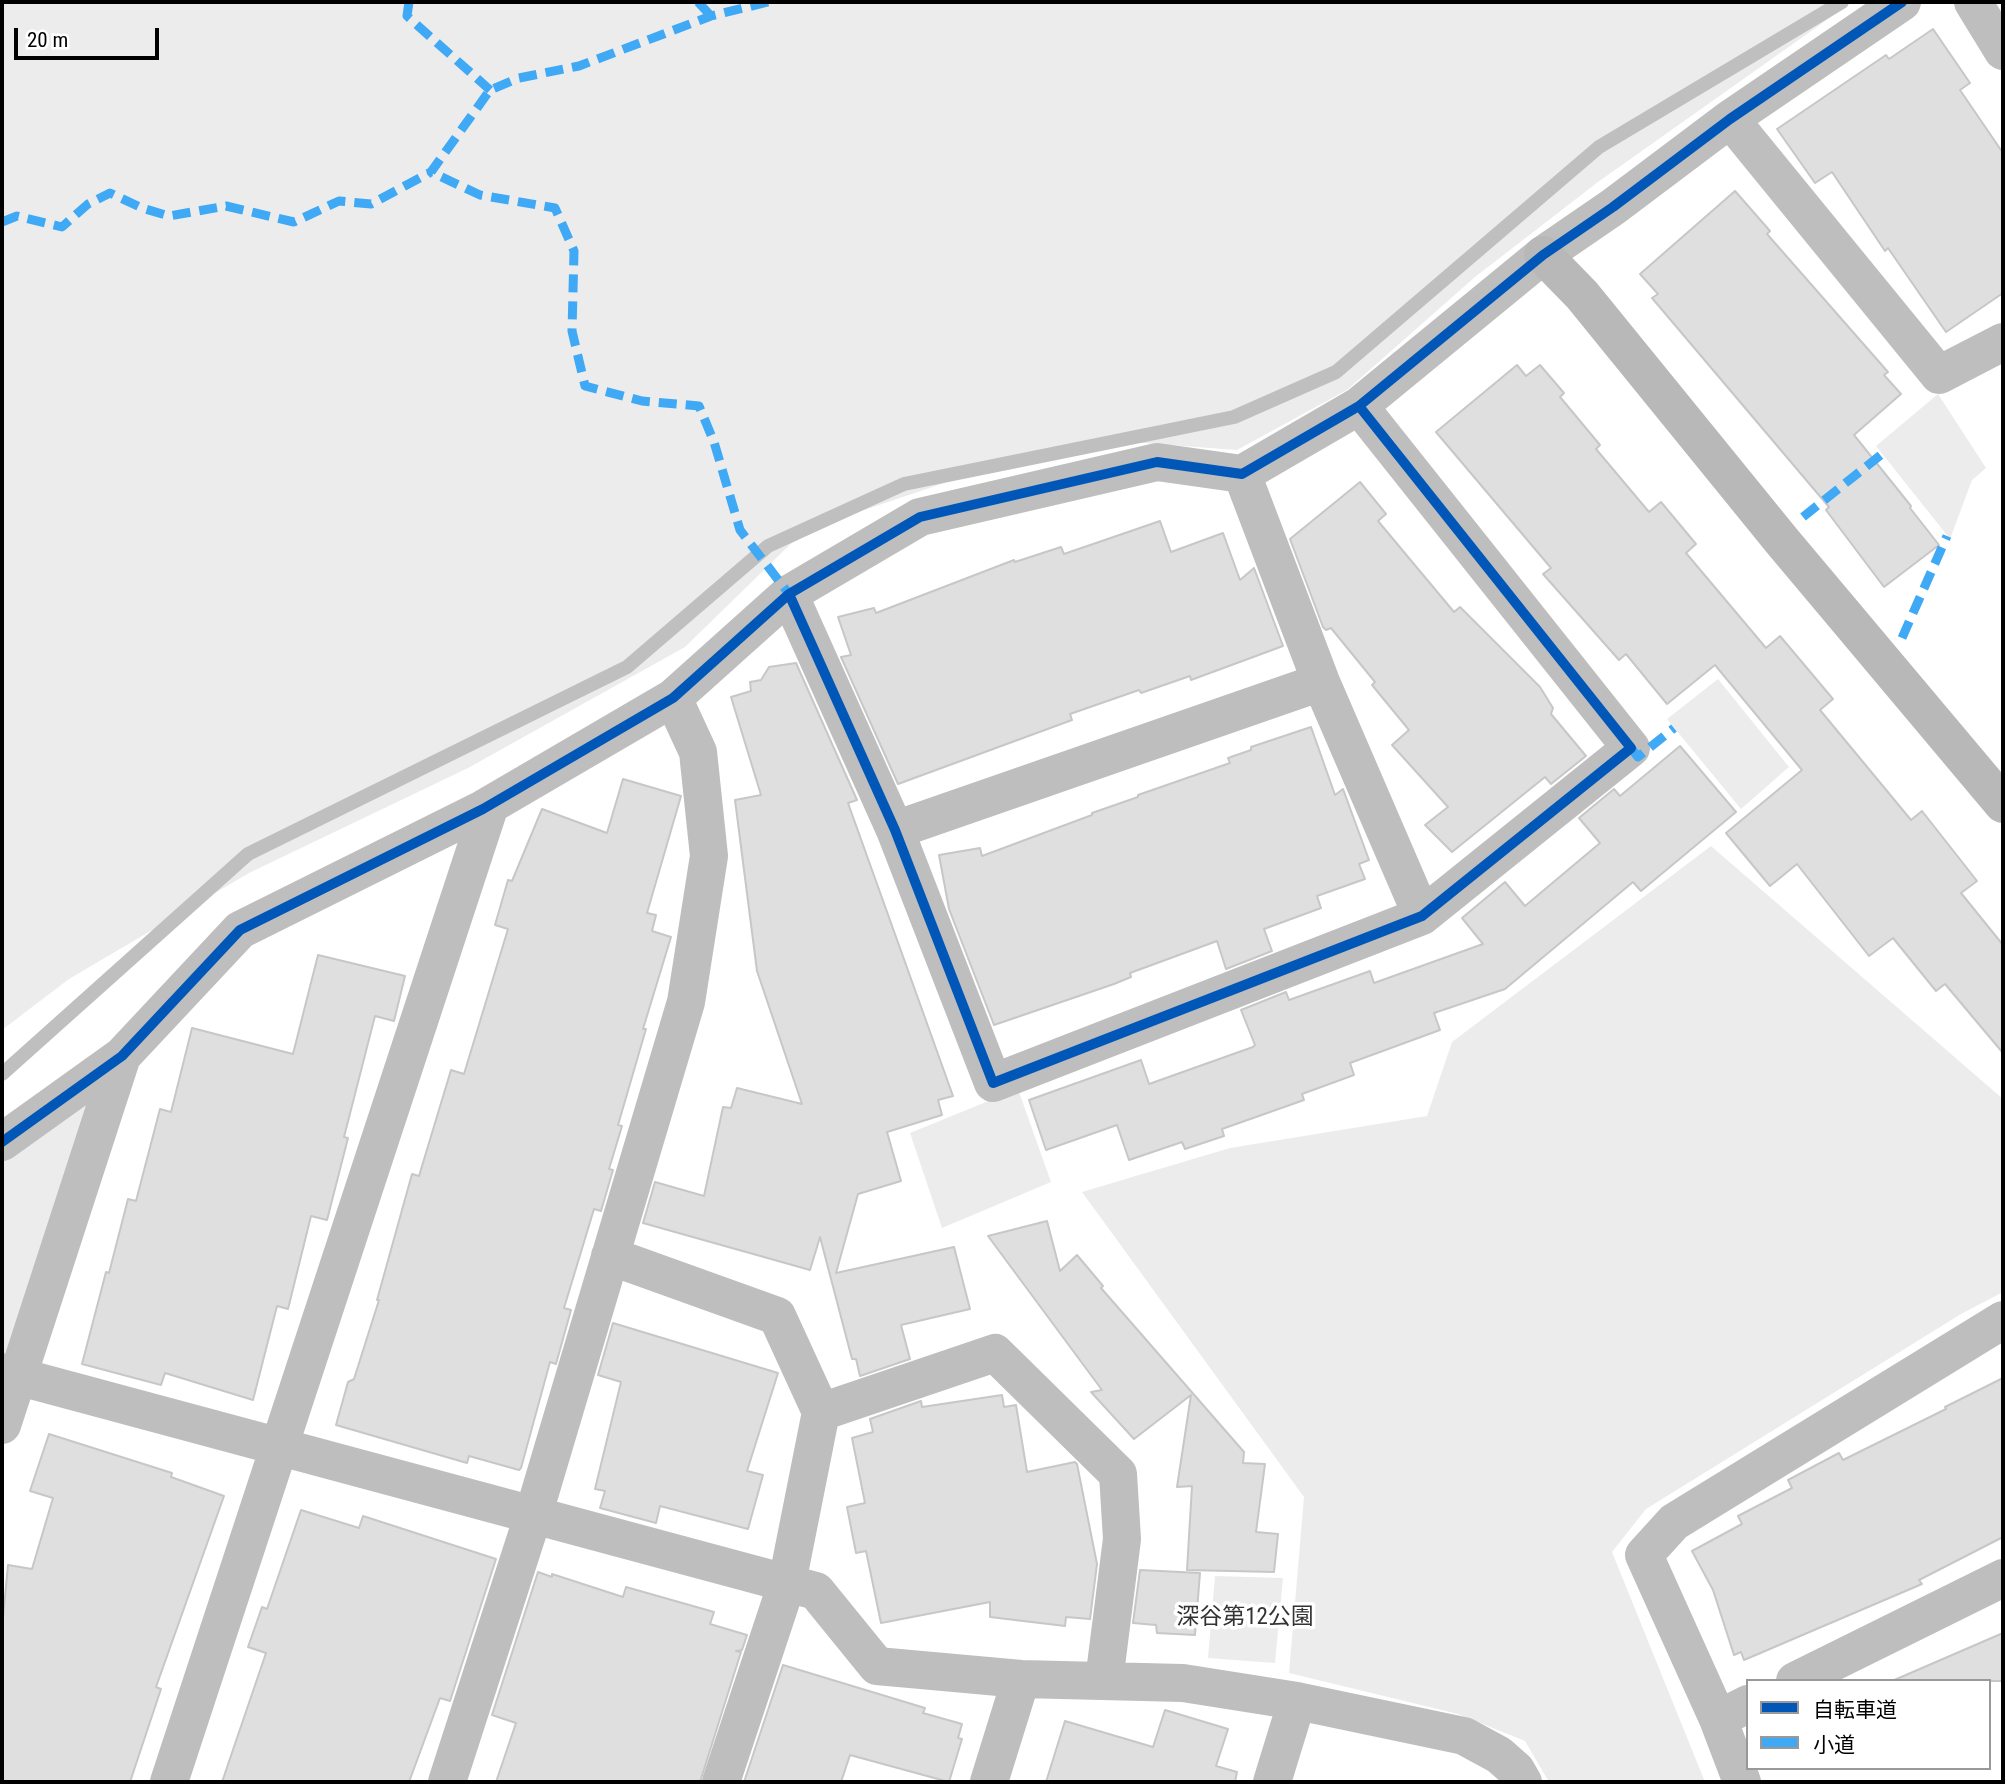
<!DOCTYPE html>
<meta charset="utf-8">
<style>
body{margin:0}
#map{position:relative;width:2005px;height:1784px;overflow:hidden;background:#fff;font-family:"Roboto Condensed","Noto Sans JP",sans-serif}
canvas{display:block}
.frame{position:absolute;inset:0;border:4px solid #000;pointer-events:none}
.legend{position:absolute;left:1746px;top:1679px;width:245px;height:91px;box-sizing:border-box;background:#fff;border:2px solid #999;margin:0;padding:9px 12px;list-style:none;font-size:21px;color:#000}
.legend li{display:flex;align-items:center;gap:14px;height:35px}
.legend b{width:35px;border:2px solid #999}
.scale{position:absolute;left:14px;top:28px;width:145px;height:32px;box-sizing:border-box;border:4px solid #000;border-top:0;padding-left:9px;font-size:21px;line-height:24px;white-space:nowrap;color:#000;-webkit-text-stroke:5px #fff;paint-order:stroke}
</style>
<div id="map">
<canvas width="2005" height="1784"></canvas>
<div class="frame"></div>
<ul class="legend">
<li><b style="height:9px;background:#0057b8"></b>自転車道</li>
<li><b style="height:9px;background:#3fa9f5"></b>小道</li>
</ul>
<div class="scale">20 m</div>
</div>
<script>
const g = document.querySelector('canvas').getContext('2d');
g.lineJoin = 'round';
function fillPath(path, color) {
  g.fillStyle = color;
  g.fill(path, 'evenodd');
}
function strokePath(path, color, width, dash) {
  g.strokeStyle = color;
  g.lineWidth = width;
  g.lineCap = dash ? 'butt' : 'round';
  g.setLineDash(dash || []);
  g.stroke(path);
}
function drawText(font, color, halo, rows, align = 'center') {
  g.font = font + ' "Roboto Condensed","Noto Sans JP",sans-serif';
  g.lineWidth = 7;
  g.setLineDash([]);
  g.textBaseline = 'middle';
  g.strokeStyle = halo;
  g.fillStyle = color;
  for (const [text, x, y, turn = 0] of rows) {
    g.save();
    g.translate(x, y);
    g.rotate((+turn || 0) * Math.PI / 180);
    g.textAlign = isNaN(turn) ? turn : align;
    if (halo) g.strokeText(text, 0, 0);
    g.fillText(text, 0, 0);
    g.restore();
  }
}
fillPath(new Path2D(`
 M2,2h1843l-14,15 -233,165 -123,95 -128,113 -110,60 -108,-8 -155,31 -169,57 -120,117 -217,121 -219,105 -180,106 -67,51z
 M1938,394l48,74 -14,12 -22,59 -74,-93z
 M1718,679l71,88 -48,42 -74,-90z
 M1711,846l292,253v193l-42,22 -315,195 -34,43 93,230h-156l-24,-41 -67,-27 -169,-41 15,-176 -222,-305 148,-44 197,-32 25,-74z
 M1018,1089l33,93 -109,46 -32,-95z
 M90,1098l-81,264 -7,-2v-199z
 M1215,1576l68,2 -8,85 -67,-5z`), '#ececec');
strokePath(new Path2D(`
 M2,1074l246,-220 379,-187 141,-121 136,-62 330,-67 102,-45 263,-225 243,-145`), '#bfbfbf', 14);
const building = new Path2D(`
 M1933,29l37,54 -10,7 43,63v140l-57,39 -58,-84 -3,3 -53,-79 -17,11 -38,-54 109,-74 3,4z
 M1735,191l35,40 -3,3 121,138 -4,3 17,19 -47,41 57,71 -1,2 29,37 -55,42 -58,-77 3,-3 -177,-209 6,-4 -18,-20z
 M1517,365l9,11 14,-11 24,28 -4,4 40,48 -4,4 53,63 12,-10 35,42 -10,9 80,95 14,-12 53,63 -13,11 91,110 11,-9 55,70 -16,12 42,52v108l-58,-69 -9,7 -43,-53 -24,18 -72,-92 -27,22 -44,-53 76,-63 -87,-105 -48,39 -41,-50 -7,6 -76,-86 8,-6 -115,-136z
 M1360,482l26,32 -8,7 76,91 6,-5 80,80 13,21 -2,6 35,42 -35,28 -6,-7 -93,75 -27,-27 23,-18 -56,-62 17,-15 -37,-45 3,-3 -44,-54 -5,2 -3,-3 -33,-88z
 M1160,521l11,31 52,-19 17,47 14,-12 29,78 -92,34 -1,-4 -49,17 -2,-3 -69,24 2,6 -174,64 -57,-127 10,-2 -13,-38 36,-9 2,5 138,-53 1,2 46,-15 3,7z
 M796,663l61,137 -9,3 105,293 -15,4 4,15 -55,17 14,49 -43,13 -22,79 118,-26 16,62 -69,16 9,34 -50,17 -4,-17h-4l-32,-122 -10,33 -167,-47 12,-41 49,14 19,-89 8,1 6,-20 65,16 -45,-133 -22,-171 26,-5 -30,-98 20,-6 -1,-9 11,-2 8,-13z
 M1311,727l24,68 8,-6 26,71 -10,4 6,15 -48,17 4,12 -57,21 8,22 -46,18 -9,-28 -87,32 1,4 -17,7 -120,41 -45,-116 -10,-54 41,-7 2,8 110,-41v-2l46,-16v-2l92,-32 -2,-5 23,-8v-3z
 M1680,746l56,66 -95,79 -8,-9 -128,107 -71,24 6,17 -90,33 4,12 -52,19 2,6 -82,29 2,7 -39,13 -3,-7 -53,18 -12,-35 -71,25 -17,-50 112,-40 8,24 104,-37 2,-2 -14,-35 45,-18 3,8 81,-29 4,12 109,-39 -21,-26 43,-36 20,24 75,-63 -21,-25 35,-29 6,7z
 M623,779l58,17 -34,117 9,2 -4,16 19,6 -28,92h3l-28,96 4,1 -13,43 4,1 -12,41 -7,-2 -30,99 7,2 -15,54 -6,-2 -29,106 -2,2 -50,-14 -2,7 -131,-38 12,-43 6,-3 25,-79h-2l35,-126 7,2 32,-106 13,4 44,-145 -13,-4 13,-45 4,1 30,-72 65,24z
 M318,955l87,21 -11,45 -19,-5 -31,121 4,1 -21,82 -16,-4 -23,93 -11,-3 -24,94 -88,-27 -4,12 -79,-21 24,-92 3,1 19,-74 8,2 24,-92 11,3 21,-84 101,26z
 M1047,1221l13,50 17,-16 26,31 -2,2 143,164 -1,11 22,1 -9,68 22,2 -4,38 -87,-2 5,-84 -15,1 14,-92 -57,44 -43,-47 11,-2 -114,-154z
 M613,1323l165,50 -31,98 16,4 -15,54 -88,-23 -4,17 -56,-15 5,-17 -10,-2 26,-107 -23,-7z
 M2003,1378v159l-84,43 3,4 -178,76 -3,-8 -7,3 -21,-65 -21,-39 50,-27 -4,-8 54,-28 -4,-8 51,-27 4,7 103,-51 -1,-2z
 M1002,1395l2,12 12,-2 11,67 48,-10 2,2 20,100 -7,55 -24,-2 -1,9 -75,-9v-15l-109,21 -15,-72 -10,2 -9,-46 18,-4 -13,-65 21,-6 -3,-13 51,-18 1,6z
 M49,1434l123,39 -1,4 53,19 -68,191 5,2 -31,93h-128v-154l6,-63 24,4 21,-71 -23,-7z
 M301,1510l58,18 4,-12 133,43 -46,142 -10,-3 -31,84h-187l44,-129 -18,-6 14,-40 5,2z
 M1140,1570l60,3 -5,62 -38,-2 -1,-8 -23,-2z
 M538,1572l14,5v-3l71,23 3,-10 88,25 -4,12 37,11 -5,15 -6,1 5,1 -41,130h-204l20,-59 -24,-8z
 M2003,1633v48h-111z
 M783,1665l142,43 -2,5 39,11 -4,14 4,1 -13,43 -99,-27 -9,27h-97z
 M1165,1710l63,19 -12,37 21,6 -2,10h-189l19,-61 88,26z`);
fillPath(building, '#dfdfdf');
strokePath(building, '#c7c7c7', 2);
strokePath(new Path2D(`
 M1973,2l30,49
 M1730,119l209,256 64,-33
 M1242,474l79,208 101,234
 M789,594l106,236 98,253 429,-167 209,-168 -272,-342
 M895,830l426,-148
 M2,1142l120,-86 118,-126 243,-121 190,-111 116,-104 131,-77 237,-55 85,12 117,-68 184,-151 70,-48 117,-88 172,-117
 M610,1256l167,60 44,96 -34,171 -66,199
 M2,1372l814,219 61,75 144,13 162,4 114,18 167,35 35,19 17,15 7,12
 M821,1412l174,-59 123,121 4,65 -18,142
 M2,1425l120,-369
 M1795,1681l208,-103
 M1718,1719l30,-15
 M169,1782l321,-977
 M447,1782l86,-266 153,-514 23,-146 -11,-104 -25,-54
 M989,1782l32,-103
 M1272,1782l25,-81
 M1742,1782l-24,-63 -74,-164 30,-33 329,-202`), '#bebebe', 38);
strokePath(new Path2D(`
 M1543,255l39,40 200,246 221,263`), '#b8b8b8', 38);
strokePath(new Path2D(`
 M409,2l-2,14 83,74
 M698,2l13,14
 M768,2l-57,14 -132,50 -60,12 -29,12 -59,82 49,23 75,13 19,43 -2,80 13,55 57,15 57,5 15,36 26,88 49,64
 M2,222l15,-6 45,11 26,-23 22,-11 32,15 27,8 57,-10 68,16 45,-21 32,3 60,-32
 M1803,517l79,-63
 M1902,638l45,-102
 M1631,748l7,9 36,-29`), '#3fa9f5', 9, [18, 9]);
strokePath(new Path2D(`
 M789,594l106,236 98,253 429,-167 209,-168 -272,-342
 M2,1142l120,-86 118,-126 243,-121 190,-111 116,-104 131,-77 237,-55 85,12 117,-68 184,-151 70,-48 117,-88 172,-117`), '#0057b8', 10);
drawText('23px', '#333', '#fff', [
 ["深谷第12公園",1245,1618]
]);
</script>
